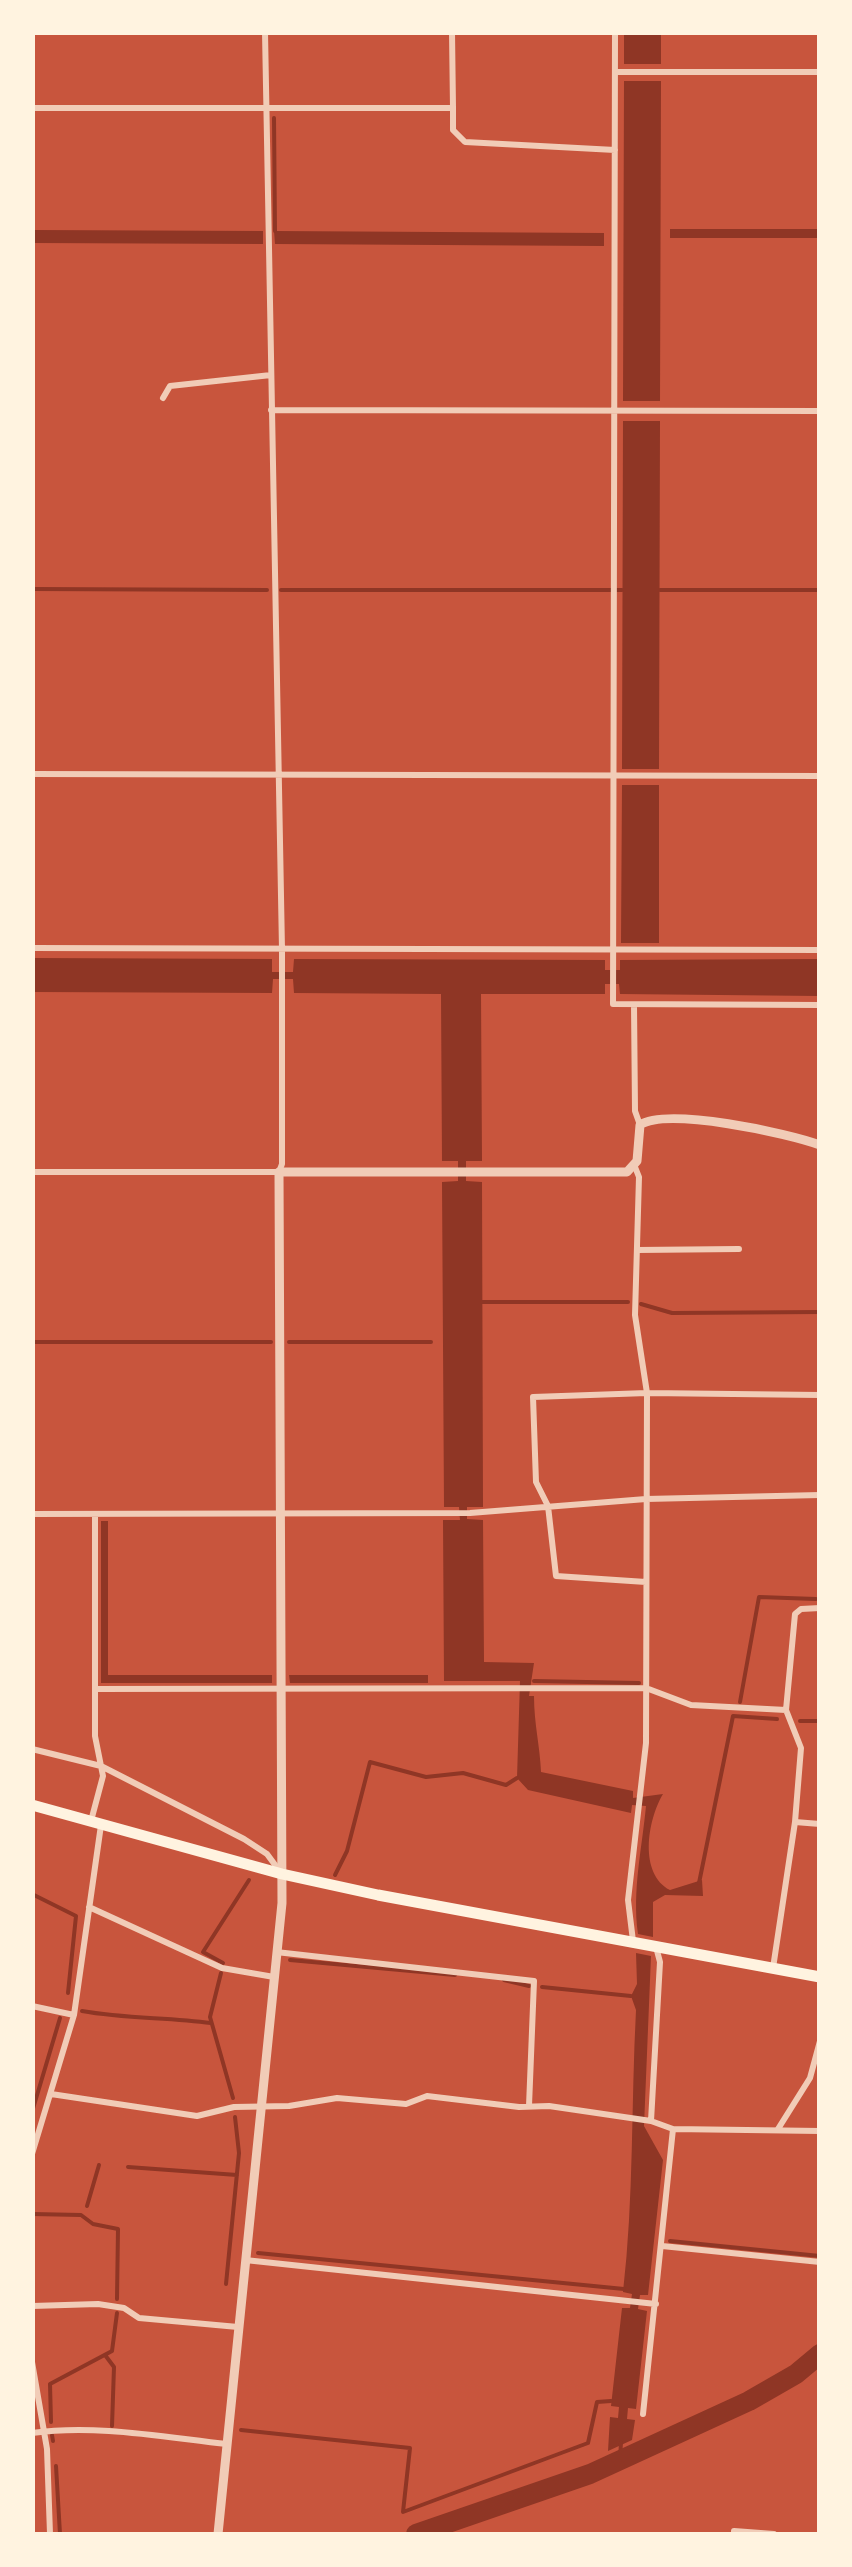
<!DOCTYPE html>
<style>
body{margin:0}
#map{position:relative;width:852px;height:2567px;overflow:hidden;background:#c8553d;font-family:"Source Sans 3",sans-serif}
canvas{display:block}
.frame{position:absolute;inset:0;border:35px solid #fff3e0;pointer-events:none}
</style>
<div id="map">
<canvas width="852" height="2567"></canvas>
<div class="frame"></div>
</div>
<script>
const g = document.querySelector('canvas').getContext('2d');
g.lineJoin = 'round';
function fillPath(path, color) {
  g.fillStyle = color;
  g.fill(path, 'evenodd');
}
function strokePath(path, color, width, dash) {
  g.strokeStyle = color;
  g.lineWidth = width;
  g.lineCap = dash ? 'butt' : 'round';
  g.setLineDash(dash || []);
  g.stroke(path);
}
fillPath(new Path2D(`
 M624,33h37v31h-37z
 M624,81h37l-1,320h-37z
 M670,229h149v9h-149z
 M33,230l230,1v13l-230,-1z
 M274,231l330,2v13l-329,-2z
 M623,421h37l-1,348h-37z
 M622,785h37v158h-38z
 M33,958l239,1v13h21l1,-13 311,1v10h15v-10l199,-1v37l-199,-2 -1,-10h-14v10h-124l1,167h-16v20l16,1 1,325h-16v12l16,1 1,142 50,1 -5,33h5c0,28 6,50 7,76l92,19v7l30,-4c-16,27 -24,80 7,96l32,-10 1,16 -38,-1 -12,7v35l-15,-3c-6,-44 4,-85 8,-128l-14,-1 -1,8 -103,-23 -11,-12 3,-97h-76l-1,-161h17l-1,-13h-15l-2,-325 16,-1v-20h-16l-1,-167 -147,-1 -1,-14h-20l-1,14 -239,-1z
 M101,1521h7v154h164v8h-171z
 M289,1675h139v8h-138z
 M636,1953l15,3 -7,170 19,34 -15,135h-8l-2,14 9,2 -11,98 -8,-1 -1,11 8,1 -3,20 -24,11 2,-34 8,1 1,-11 -8,-1 11,-98h8l2,-14 -9,-2c11,-94 8,-188 13,-282l-5,-14 6,-12z`), '#8f3625');
strokePath(new Path2D(`
 M274,118l1,113
 M32,589l235,1
 M281,590h341
 M660,590h160
 M482,1302h146
 M641,1304l31,9 148,-1
 M32,1342h239
 M289,1342h142
 M534,1681l105,2
 M740,1702l19,-105 57,2
 M800,1721h20
 M335,1875l12,-24 23,-89 56,15 37,-4 43,12 11,-7
 M699,1883l34,-167 44,3
 M32,1894l44,22 -8,77
 M290,1960l165,15
 M223,1963l-20,-11 46,-72
 M221,1973l-11,44 23,81
 M504,1980l25,6
 M542,1987l89,9
 M82,2011c44,8 85,6 129,12
 M32,2112l28,-94
 M128,2167l109,8
 M87,2206l12,-41
 M32,2214l49,1 12,9 25,5 -1,70
 M670,2241l150,15
 M258,2253l366,36
 M226,2284l13,-131 -4,-36
 M105,2355l9,12 -2,59
 M51,2422l-1,-38 62,-33 5,-38
 M241,2430l169,18 -7,64 185,-69 9,-41 14,-1
 M52,2435l1,6
 M620,2460l1,-18
 M56,2466l4,68`), '#8f3625', 4);
strokePath(new Path2D(`
 M416,2534l174,-60 159,-73 47,-27 24,-20`), '#8f3625', 20);
strokePath(new Path2D(`
 M615,32l-2,972 207,1
 M615,72h205
 M32,108h421l-1,-76
 M453,108v22l12,12 150,8
 M163,398l7,-12 101,-11
 M271,410l549,1
 M32,774l788,2
 M32,948l788,2
 M634,1005l1,106 5,14
 M32,1172h247l3,-8v-215l-17,-917
 M637,1250l102,-1
 M32,1514l438,-1 176,-14 174,-4
 M646,1582l-90,-6 -8,-70 -12,-24 -3,-85 114,-4 173,2
 M820,1608l-19,1 -6,5 -9,96 15,38 -6,74 25,2
 M95,1689l551,-1 45,17 95,5
 M32,1749l69,17 143,73 23,15 14,19
 M91,1821l12,-45 -8,-40v-222
 M89,1907l133,61 52,9
 M633,1941l-5,-41 18,-157 1,-350 -12,-78 4,-138 -4,-10
 M276,1952l258,29 -5,125
 M773,1968l22,-146
 M32,2006l42,9
 M51,2094l146,22 37,-9 55,-1 48,-8 69,6 21,-8 92,11 30,-1 102,15 22,8 147,2
 M651,2121l9,-159 -4,-15
 M778,2129l32,-51 10,-37
 M32,2154l42,-139 27,-190
 M662,2246l158,16
 M245,2260l411,44
 M32,2306l66,-2 26,4 15,10 99,9
 M32,2362l15,87 3,85
 M643,2414l30,-285
 M32,2433c63,-9 131,4 195,11
 M734,2534v-3l40,3`), '#f1ccb7', 6);
strokePath(new Path2D(`
 M218,2534l64,-631 -3,-731h348l10,-11 3,-36c27,-18 148,8 180,20`), '#f1ccb7', 9);
strokePath(new Path2D(`
 M32,1805l250,69 96,21 442,82`), '#fff3e0', 11);
</script>
